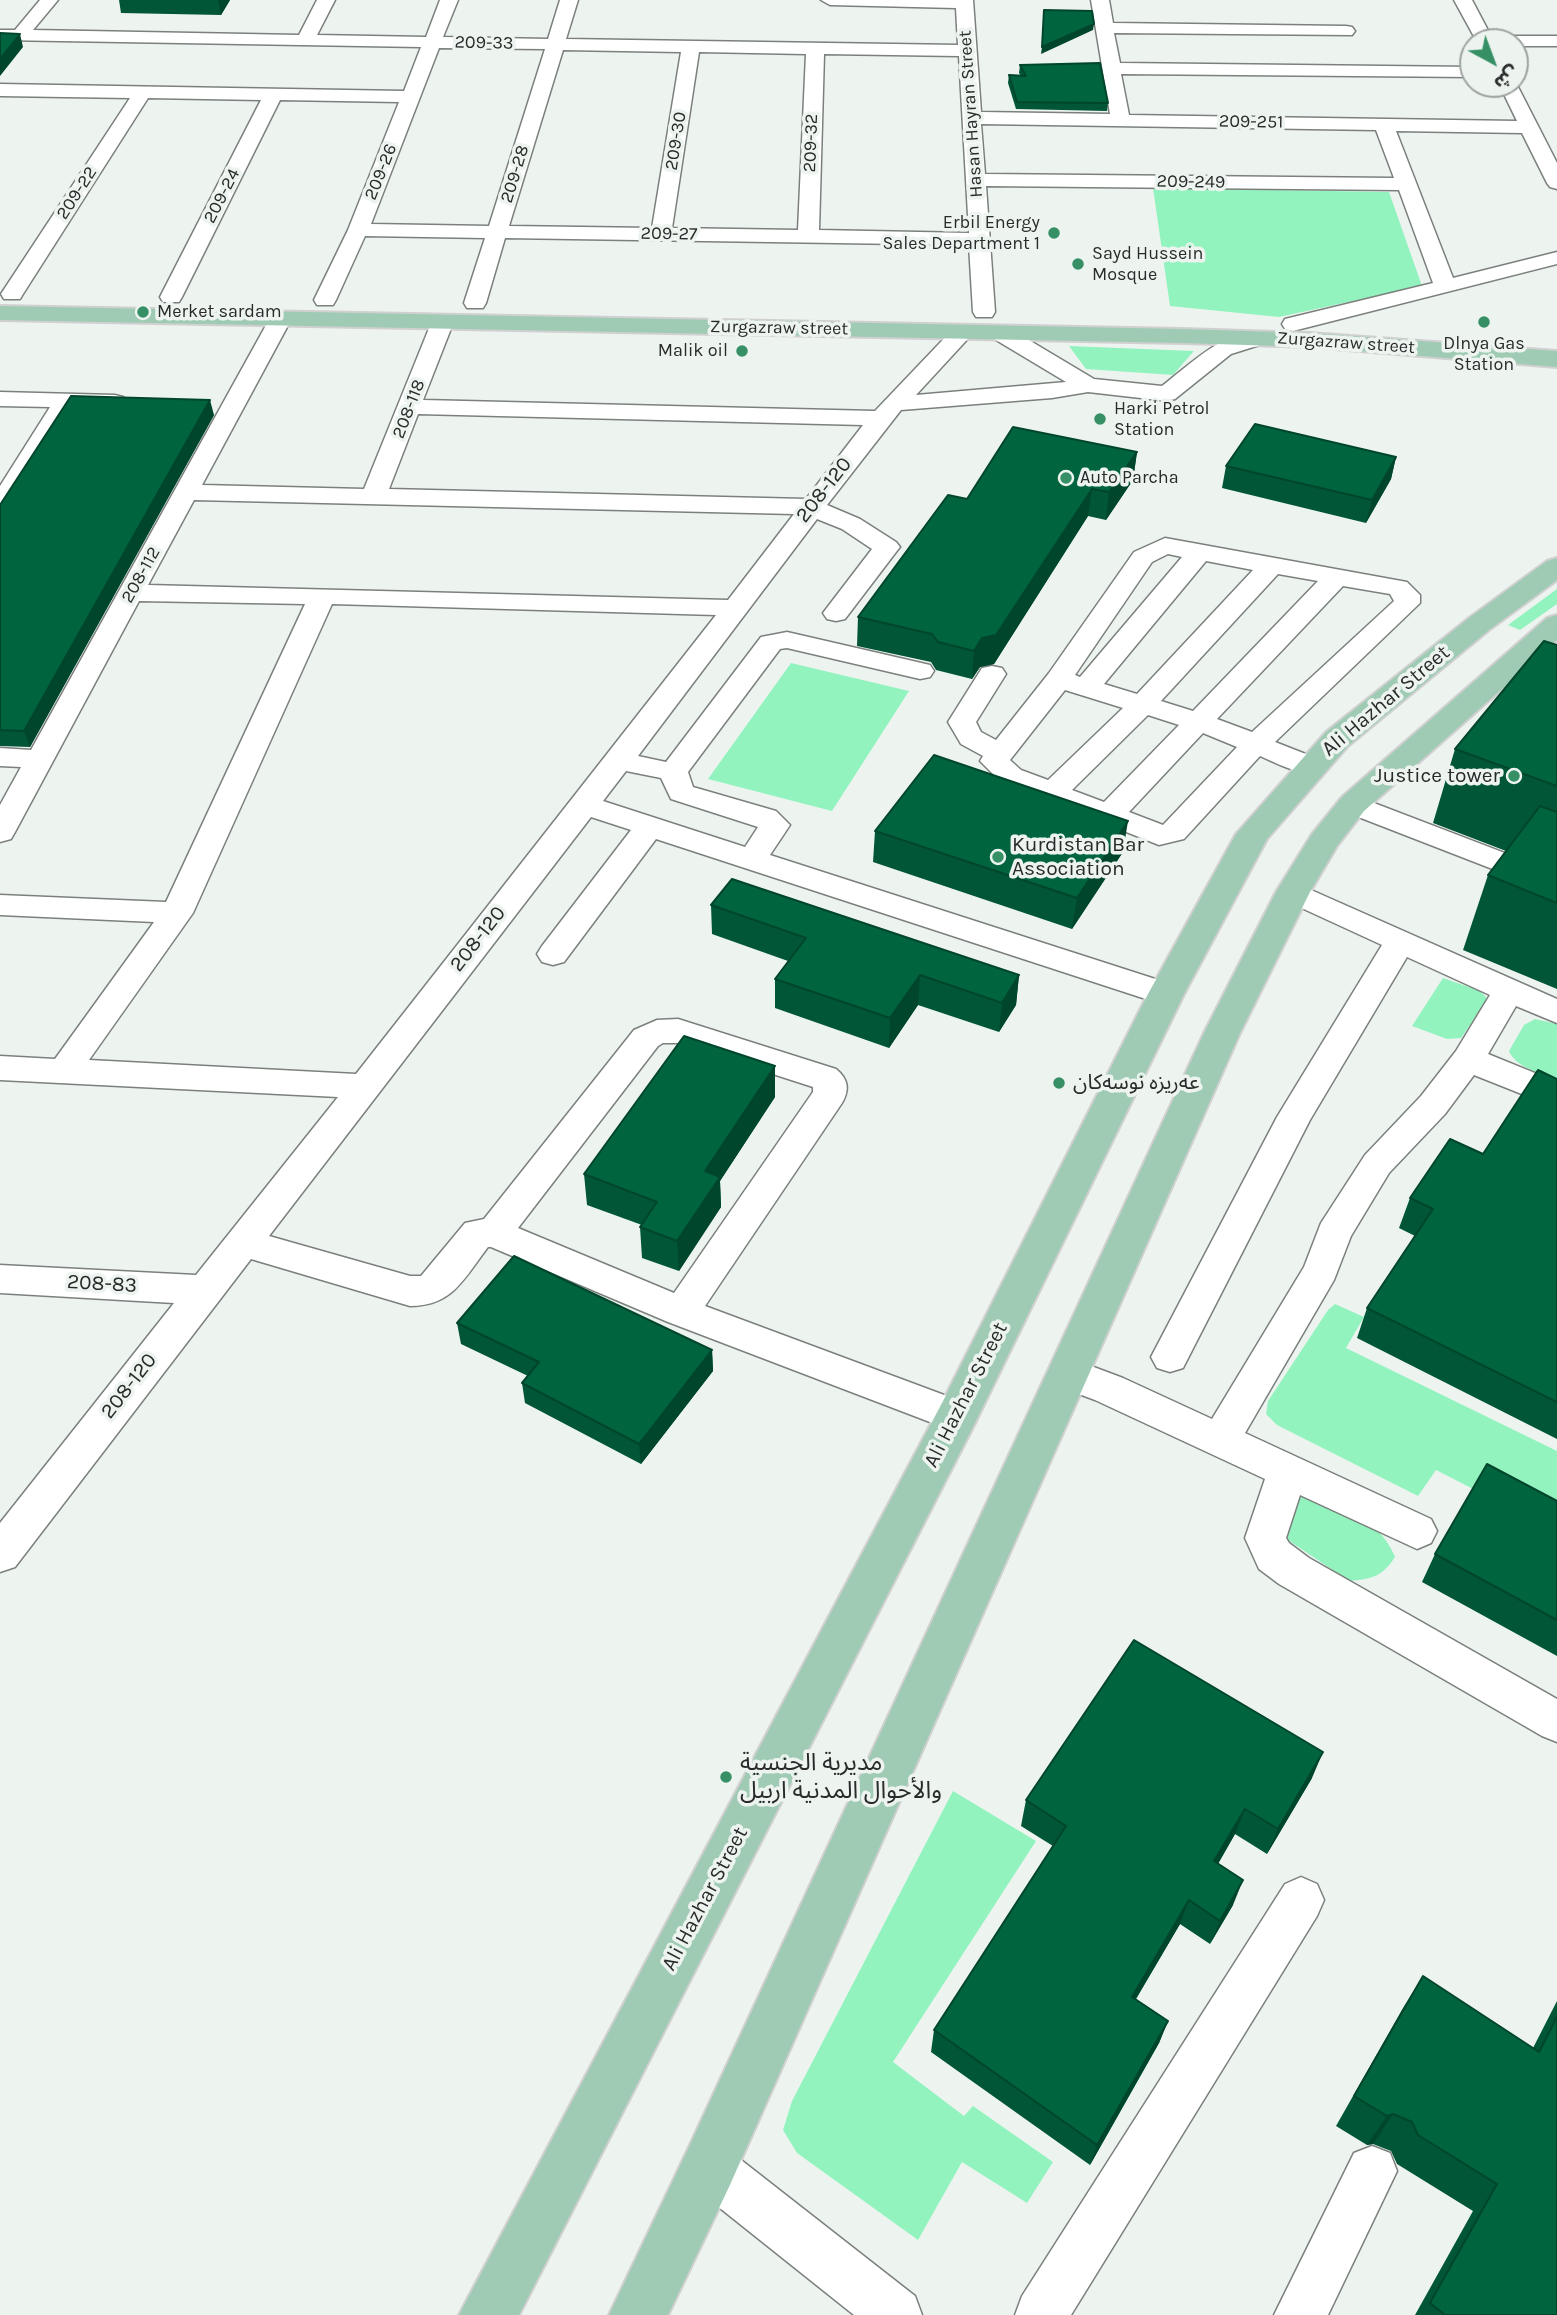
<!DOCTYPE html>
<meta charset="utf-8">
<style>
body{margin:0}
#map{position:relative;width:1557px;height:2315px;overflow:hidden;background:#edf4f0;font-family:Karla,"Noto Sans Arabic",sans-serif}
canvas{display:block}
.north{position:absolute;left:1459px;top:28px;width:70px;height:70px;box-sizing:border-box;background:#edf4f0;border:2px solid #9fa4a1;border-radius:50%;rotate:139deg;font-size:19px;font-weight:700;line-height:28px;text-align:center;color:#292b2a}
.north::after{content:'';display:block;margin:auto;width:24px;height:32px;background:#379065;clip-path:polygon(50% 0,100% 100%,50% 72%,0 100%)}
</style>
<div id="map">
<canvas width="1557" height="2315"></canvas>
<div class="north">ش</div>
</div>
<script>
const g = document.querySelector('canvas').getContext('2d');
g.lineJoin = 'round';
function fillPath(path, color) {
  g.fillStyle = color;
  g.fill(path, 'evenodd');
}
function strokePath(path, color, width, dash) {
  g.strokeStyle = color;
  g.lineWidth = width;
  g.lineCap = dash ? 'butt' : 'round';
  g.setLineDash(dash || []);
  g.stroke(path);
}
function drawText(font, color, halo, rows, align = 'center') {
  g.font = font + ' Karla,"Noto Sans Arabic",sans-serif';
  g.lineWidth = 7;
  g.setLineDash([]);
  g.textBaseline = 'middle';
  g.strokeStyle = halo;
  g.fillStyle = color;
  for (const [text, x, y, turn = 0] of rows) {
    g.save();
    g.translate(x, y);
    g.rotate((+turn || 0) * Math.PI / 180);
    g.textAlign = isNaN(turn) ? turn : align;
    if (halo) g.strokeText(text, 0, 0);
    g.fillText(text, 0, 0);
    g.restore();
  }
}
fillPath(new Path2D(`
 M1153,188l236,4 33,94 -143,31 -109,-11z
 M1069,346l125,5 -21,24 -87,-6z
 M1557,589v15l-37,26 -12,-5z
 M791,663l118,28 -77,120 -124,-32z
 M1443,978l37,13 6,6v5l-25,36 -14,1 -35,-13z
 M1535,1019l22,5v56c-15,-6 -42,-13 -48,-29l15,-26z
 M1335,1304l29,13 -18,31 211,103v81l-121,-62 -18,26 -141,-71 -11,-11 2,-13 60,-91z
 M1304,1491c36,16 75,26 91,66 -13,20 -23,22 -46,24l-64,-43v-11z
 M953,1791l83,50 -143,221 71,54 9,-10 80,56 -26,41 -65,-41 -44,78 -121,-87 -14,-23 9,-29z`), '#93f3bf');
const minor = new Path2D(`
 M40,0h18l-25,30 266,5 18,-35h18l-18,35 109,2 14,-37h18l-15,37 105,2 12,-39h18l-12,39 392,6 -2,-37 -126,-3 -9,-5h152l8,112 129,2 -19,-114h18l4,23 233,3 6,1 3,4 -3,4 -238,-2 6,30 353,4v10l-352,-3 8,41 388,6 -18,-37h16v-3l42,82v26l-7,-2 -3,-4 -25,-50 -126,-2 57,147 104,-26v12l-264,67 -8,-2 -3,-5 3,-5 148,-36 -34,-93 -413,-4 9,126 -3,5h-16l-3,-5 -4,-67 -464,-7 -19,65 -3,5h-16l-3,-5 21,-65 -120,-2 -29,64 -3,5h-16l-3,-5 34,-70 51,-128 -119,-2 -98,197 -3,5h-16l-3,-5 101,-197 -113,-2 -125,196 -3,5h-16l-3,-5 129,-196 -130,-2v-12l404,7 17,-44 -421,-7v-10h15zM439,48l106,1 -56,177 -118,-2zM563,50l118,2 -29,176 -143,-2zM699,52l107,2 -8,176 -126,-2zM824,54l135,2 10,177 -150,-3zM981,124l395,6 18,48 -409,-4z
 M1454,0h18l19,36h66v10h-42v-4h-38z
 M281,311l8,2 3,5 -90,167 162,4 68,-168 3,-5h16l3,5 -31,79 452,11 81,-85h16l3,5 -59,64 150,-13 -75,-45 -3,-5 3,-5h16l87,52 68,7c26,-20 68,-62 104,-53l3,5 -3,5 -35,11 -56,45 -8,2 -79,-9 -36,6 -151,12 -74,95 33,14 36,23 4,5 -4,5 -51,67 -9,2 -9,-2 -4,-6 49,-64 -30,-20 -25,-10 -179,237 28,6 95,-125 26,-5 143,33 4,6 -4,6 -10,2 -133,-31 -7,1 -92,123 5,15 83,24 14,14 -20,30 407,131 5,8 -5,8 -11,3 -11,-3 -499,-163 -92,123 -11,3 -11,-3 -5,-8 5,-8 89,-116 -40,-13 -322,419 141,40h11l44,-53 19,-4 150,-189 23,-10 21,-1 158,50c12,10 14,20 6,34l-137,203 266,99 5,11 -5,11 -14,5 -14,-5 -275,-105 -177,-75h-3c-24,31 -35,59 -78,59l-159,-47 -236,308 -15,5v-49l174,-220 -174,-10v-28l196,10 142,-178 -338,-17v-24l55,3 99,-137 -154,-7v-20l166,7 139,-298 -166,-3 -124,231 -4,7 -11,3v-37l21,-38 -21,-1v-18l31,2 239,-432 3,-5zM418,414l445,11 -57,74 -417,-10zM194,500l600,14 -66,86 -580,-15zM332,604l384,11 -360,459 -267,-14 104,-147zM626,771l35,7 10,21 87,28 -13,20 -142,-46zM663,1043h14l136,44v5l-139,201 -156,-65 140,-182z
 M0,392l115,3 8,2 4,5 -4,5 -50,1 -64,103 -9,2v-27l50,-79 -50,-1z
 M1165,538l242,44 13,13v8l-145,139 46,18 4,6 -4,6c-20,5 -42,-8 -61,-16l-76,83 -25,6 -158,-63 -21,-21 3,-5 -22,-12 -13,-22 34,-54 10,-2 10,2 4,6 -30,48 5,10 15,8 53,-67 85,-121zM1168,554l14,3 -102,120 -5,-2 77,-113zM1206,561l47,9 -116,124 -33,-10zM1278,574l40,7 -125,130 -32,-10zM1343,586l47,8 4,7 -142,131 -35,-13zM1065,690l58,18 -75,72 -27,-10 -11,-10zM1148,715l31,10 -75,77 -32,-12zM1203,733l34,14 -74,78 -34,-13z
 M1353,795l204,78v21l-214,-83 -5,-7 5,-7z
 M1293,882l264,117v24l-41,-17 -28,48 69,28v26l-83,-33 -29,39 -56,59 -38,63 -17,44 -89,153 186,86 6,12 -6,12 -14,6 -117,-54 -14,43 3,5 20,15 248,141v43l-15,-6 -263,-152 -20,-15 -14,-31 20,-59 -170,-79 -40,-15 -5,-11 5,-11 14,-5 14,5 40,15 89,41 92,-152 17,-44 44,-68 56,-59 35,-45 34,-56 -83,-38 -97,163 -127,248 -13,4 -13,-4 -6,-11 126,-240 105,-172 -100,-46 -4,-7 4,-7z
 M1301,1877l16,7 7,16 -7,16 -246,399h-56l7,-19 263,-412z
 M709,2142l18,7 188,147 7,19h-68l-163,-130 -7,-18 7,-18z
 M1372,2146l18,7 7,18 -69,144h-54l80,-162z`);
const major = new Path2D(`
 M0,306l1183,23 127,4 247,18v16l-247,-20 -127,-4 -1183,-23z
 M1557,558v22l-68,50 -141,116 -81,93 -83,155 -212,435 -453,886h-60l483,-912 206,-409 88,-160 90,-102 143,-114 78,-57z
 M1557,615v25l-193,171 -27,35 -27,46 -70,141 -511,1154 -61,128h-59l80,-168 515,-1114 72,-141 36,-58 30,-37 205,-179z`);
strokePath(minor, '#7b807d', 3);
strokePath(major, '#d0d0d0', 4);
fillPath(minor, '#fff');
fillPath(major, '#9fcbb4');
fillPath(new Path2D(`
 M119,0h111l-9,15 -100,-2z
 M1020,65l88,38 -1,8 -91,-2 -8,-26 1,-8 12,1 -2,-3z
 M214,415l-184,332 -30,-1v-241z
 M1137,452l-4,28 -27,40 -18,-4 -94,148 -14,3 -8,12 -36,-9 -5,-8 -74,-16 1,-29 109,-118z
 M1396,457l-5,22 -25,44 -144,-35 4,-22z
 M1557,645v344l-94,-39 25,-75 18,-24 -73,-28 22,-74z
 M875,831l248,21 -51,77 -199,-67z
 M711,905l308,70 -3,30 -17,27 -81,-27 -29,43 -114,-40v-29l13,-18 -76,-27z
 M1557,1079v360l-200,-101 10,-30 48,-72 -16,-8 11,-30 73,-44z
 M775,1097l-55,84 1,26 -42,64 -37,-13 -2,-31 2,-2 -55,-20 -3,-31z
 M457,1323l255,27 1,21 -72,93 -116,-61 -3,-20 6,-7 -67,-32z
 M1557,1501v155l-135,-74 13,-28z
 M1312,1778l-45,76 -32,-20 -17,30 15,41 -23,39 -30,-20 -44,75 32,22 -9,22 -69,122 -159,-113 3,-22 119,-184 -32,-20 5,-26z
 M1423,1976l110,72 24,-47v314h-142l58,-104 -76,-47 -6,-13 -18,-7 -6,1 -31,-19 67,-118z`), '#005636');
fillPath(new Path2D(`
 M218,0h12l-9,15z
 M1094,24l-1,6 -52,24 1,-7z
 M20,34l3,13 -23,29v-17z
 M210,400l4,15 -184,332 -6,-16z
 M1137,452l-4,28 -27,40 3,-28z
 M1396,457l-5,22 -25,44 6,-23z
 M1092,489l-4,27 -94,148 -14,3 -8,12 2,-28z
 M1128,821l-5,31 -51,77 5,-31z
 M920,975l-2,30 -29,43 1,-30z
 M1019,975l-3,30 -17,27 3,-29z
 M775,1066v31l-55,84 1,26 -42,64 -2,-30 28,-70z
 M712,1350l1,21 -72,93 -2,-20z
 M1323,1752l-11,26 -45,76 11,-25z
 M1245,1809l-10,25 -30,52 9,-25z
 M1243,1880l-10,25 -23,39 10,-23z
 M1189,1900l-9,24 -56,95 8,-22z
 M1168,2021l-9,22 -69,122 7,-20z
 M1393,2114l-20,30 -6,1 20,-29z`), '#00462c');
const building = new Path2D(`
 M1044,10l48,1 2,13 -52,23z
 M0,33l20,1 -20,25z
 M1100,63l8,40 -91,-1 -8,-27 17,1 -6,-11z
 M71,396l139,4 -186,331 -24,-1v-225z
 M1255,424l141,33 -24,43 -146,-34z
 M1013,427l124,25 -28,40 -17,-3 -96,146 -14,3 -8,13 -36,-9 -6,-8 -74,-17 90,-122 19,4z
 M1544,641l13,4v141l-102,-37z
 M934,755l194,66 -51,77 -202,-67z
 M1540,806l17,6v91l-69,-28z
 M732,879l287,96 -17,28 -82,-28 -30,43 -115,-39 31,-41 -95,-33z
 M684,1036l91,30 -70,105 15,6 -43,64 -37,-14 17,-25 -73,-28z
 M1538,1070l19,9v323l-190,-94 66,-99 -23,-11 40,-59 33,15z
 M514,1256l198,94 -73,94 -117,-61 17,-21 -82,-39z
 M1487,1464l70,37v119l-122,-66z
 M1134,1640l189,112 -45,77 -33,-20 -31,52 29,19 -23,41 -31,-21 -57,97 36,24 -71,124 -163,-115 132,-204 -40,-26z
 M1423,1976l116,76 18,-35v298h-112l-15,-12 67,-119 -79,-49 -6,-13 -19,-8 -6,2 -33,-20z`);
fillPath(building, '#00643f');
strokePath(building, '#00462c', 2);
for (const [x, y, r, color] of [
 [1054,233,7,"#379065"],
 [1078,264,7,"#379065"],
 [143,312,7,"#379065"],
 [1484,322,7,"#379065"],
 [742,351,7,"#379065"],
 [1100,419,7,"#379065"],
 [1066,478,7,"#379065"],
 [1514,776,7,"#379065"],
 [998,857,7,"#379065"],
 [1059,1083,7,"#379065"],
 [726,1777,7,"#379065"]
]) {
  const dot = new Path2D();
  dot.arc(x, y, r, 0, 2 * Math.PI);
  g.fillStyle = color;
  g.fill(dot);
  strokePath(dot, '#edf4f0', 2.5);
}
drawText('18px', '#292b2a', '#edf4f0', [
 ["209-33",484,43,1],
 ["Hasan Hayran Street",971,114,-94],
 ["209-251",1251,122,1],
 ["209-30",676,141,-81],
 ["209-32",811,143,-88],
 ["209-26",381,172,-68],
 ["209-28",515,174,-73],
 ["209-249",1191,182,1],
 ["209-22",77,193,-57],
 ["209-24",222,196,-63],
 ["209-27",669,234,1],
 ["Zurgazraw street",779,328,1],
 ["Zurgazraw street",1346,343,4],
 ["208-118",409,409,-69],
 ["208-112",141,575,-61]
]);
drawText('18px', '#292b2a', '#edf4f0', [
 ["Erbil Energy",1040,223,"right"],
 ["Sales Department 1",1040,244,"right"],
 ["Sayd Hussein",1092,254],
 ["Mosque",1092,275],
 ["Merket sardam",157,312],
 ["Dlnya Gas",1484,344,"center"],
 ["Station",1484,365,"center"],
 ["Malik oil",728,351,"right"],
 ["Harki Petrol",1114,409],
 ["Station",1114,430],
 ["Auto Parcha",1080,478]
], 'left');
drawText('21px', '#292b2a', '#edf4f0', [
 ["208-120",824,490,-52],
 ["Ali Hazhar Street",1386,701,-40],
 ["208-120",478,939,-52],
 ["208-83",102,1284,3],
 ["208-120",129,1386,-52],
 ["Ali Hazhar Street",966,1395,-63],
 ["Ali Hazhar Street",705,1899,-62]
]);
drawText('21px', '#292b2a', '#edf4f0', [
 ["Justice tower",1500,776,"right"],
 ["Kurdistan Bar",1012,845],
 ["Association",1012,869],
 ["عەریزە نوسەکان",1073,1083]
], 'left');
drawText('24px', '#292b2a', '#edf4f0', [
 ["مديرية الجنسية",740,1763],
 ["والأحوال المدنية اربيل",740,1791]
], 'left');
</script>
